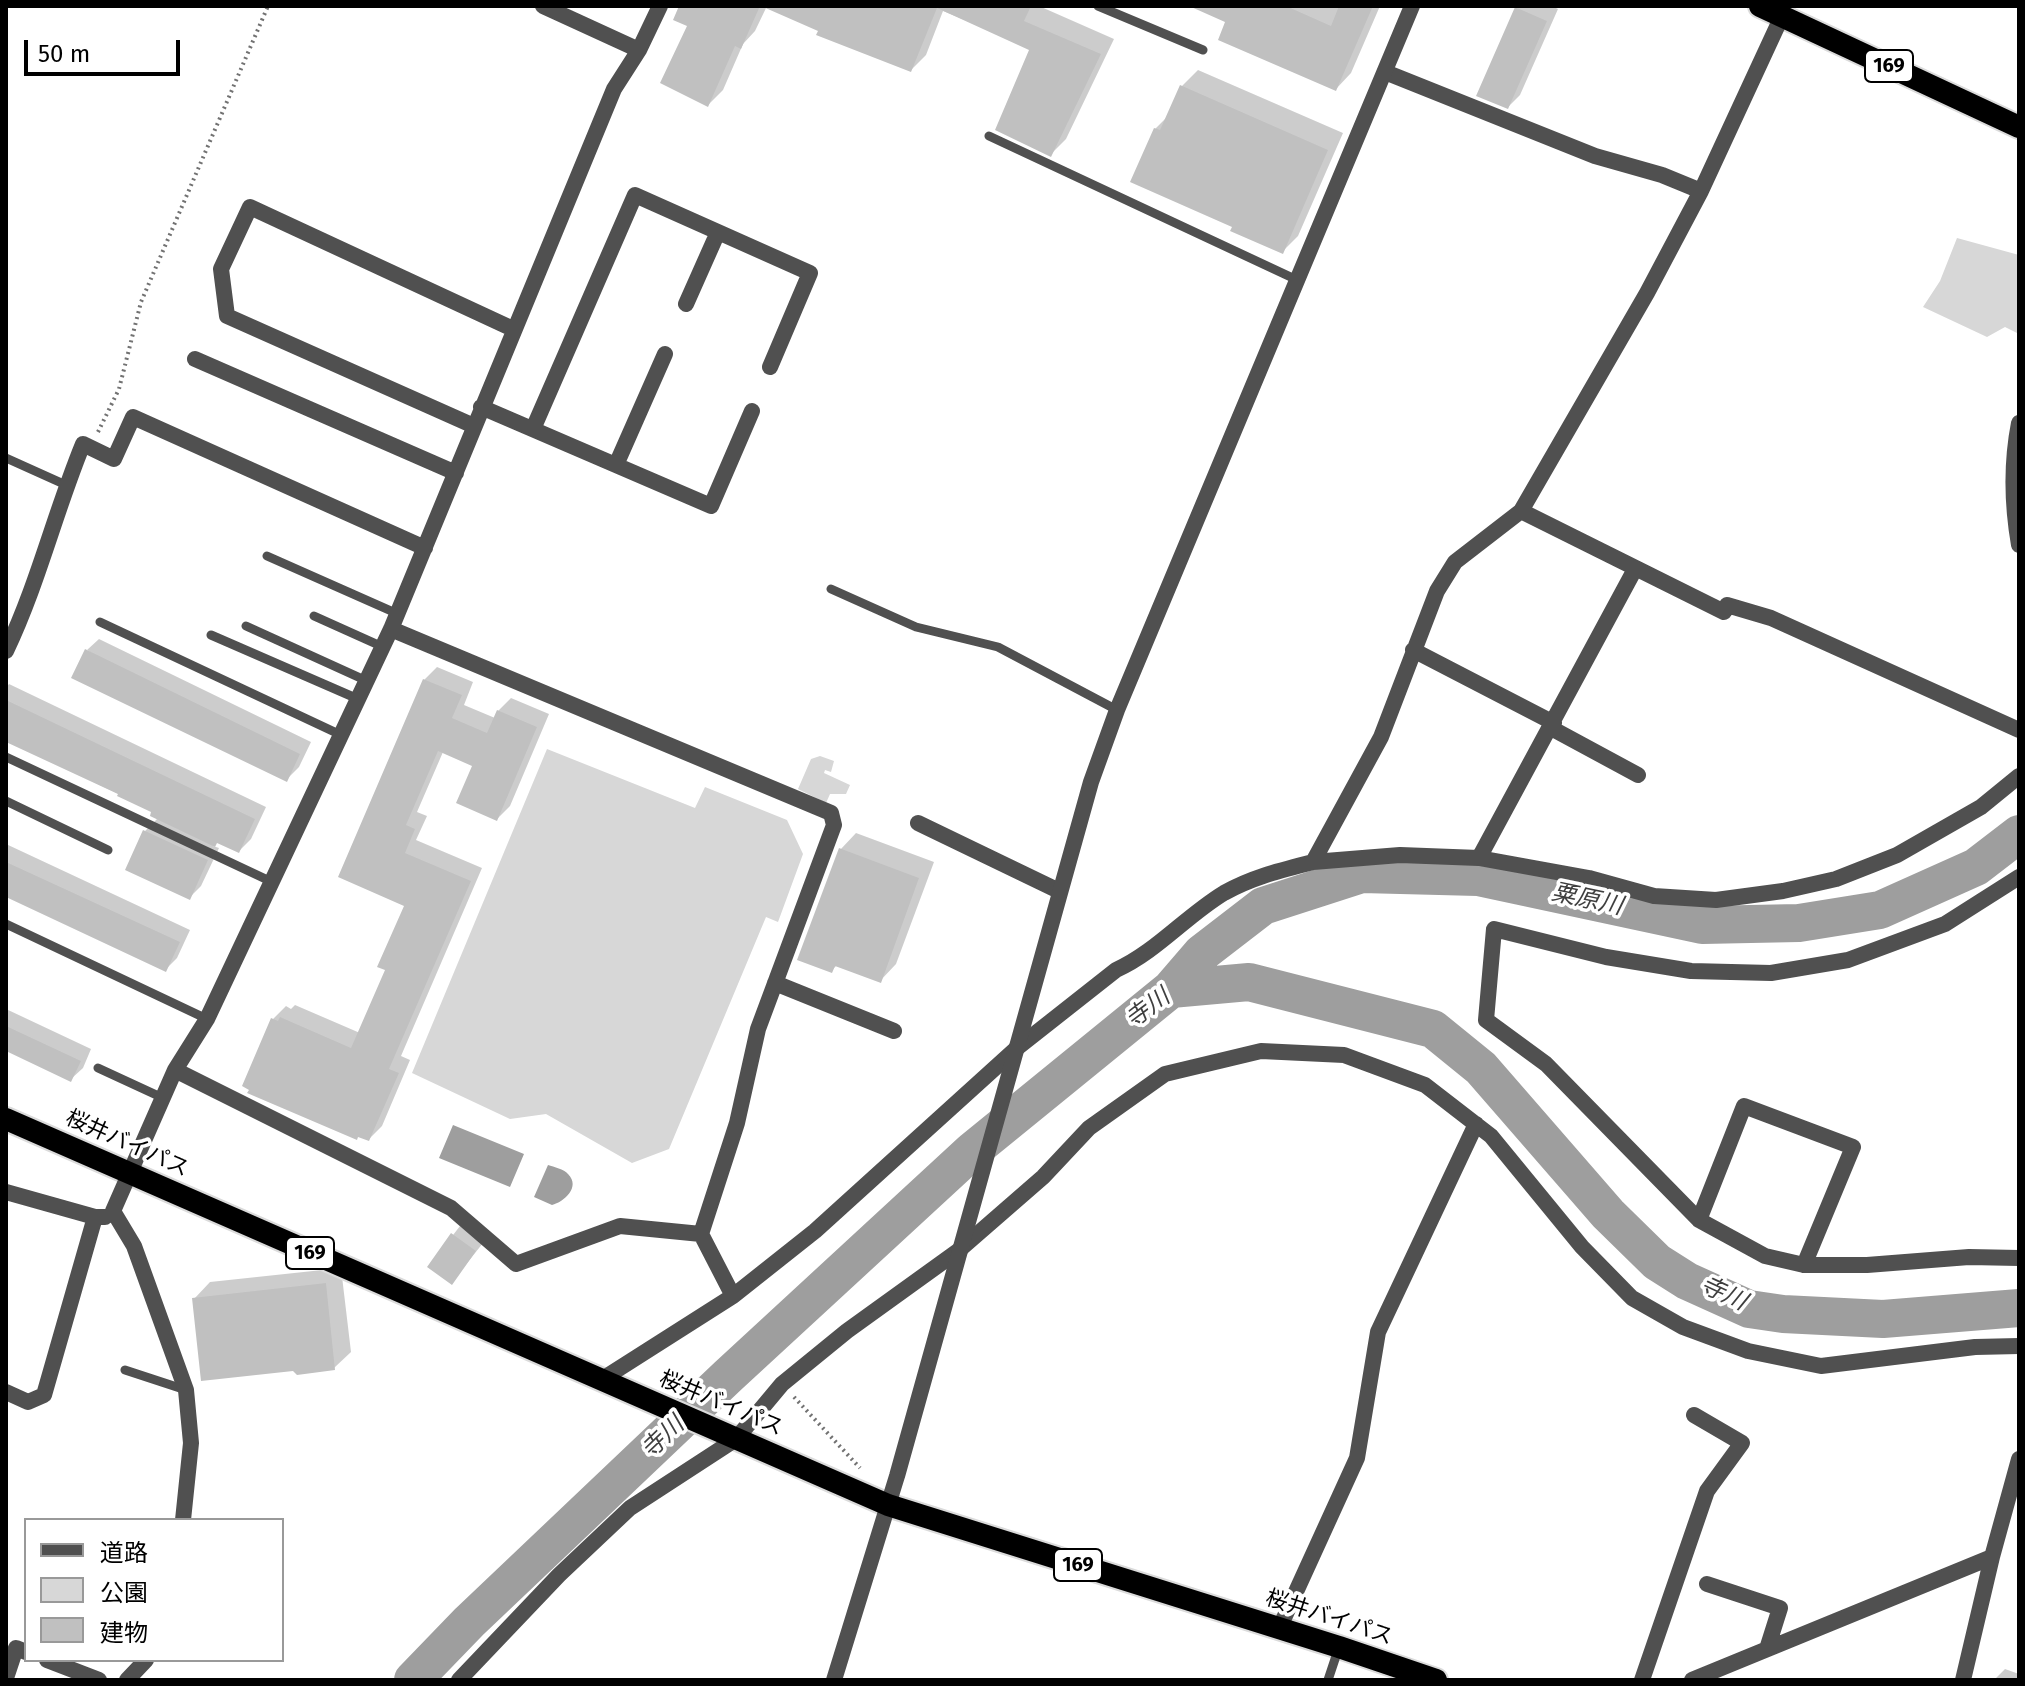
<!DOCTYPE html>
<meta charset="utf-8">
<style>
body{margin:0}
#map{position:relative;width:2025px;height:1686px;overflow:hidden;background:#fff;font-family:"Fira Sans","Noto Sans JP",sans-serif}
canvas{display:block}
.frame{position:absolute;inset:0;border:8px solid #000;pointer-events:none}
.legend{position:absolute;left:24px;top:1518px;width:260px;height:144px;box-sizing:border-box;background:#fff;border:2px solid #999;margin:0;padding:10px 14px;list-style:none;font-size:24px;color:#000}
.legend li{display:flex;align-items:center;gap:16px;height:40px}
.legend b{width:40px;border:2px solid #999}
.scale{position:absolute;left:24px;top:40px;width:156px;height:36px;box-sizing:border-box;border:4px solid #000;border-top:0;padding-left:10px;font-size:24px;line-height:28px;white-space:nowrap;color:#000;-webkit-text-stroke:6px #fff;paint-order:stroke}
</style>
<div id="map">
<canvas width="2025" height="1686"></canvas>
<div class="frame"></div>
<ul class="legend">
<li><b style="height:10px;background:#505050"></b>道路</li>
<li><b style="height:22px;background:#d7d7d7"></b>公園</li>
<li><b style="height:22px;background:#c0c0c0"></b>建物</li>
</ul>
<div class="scale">50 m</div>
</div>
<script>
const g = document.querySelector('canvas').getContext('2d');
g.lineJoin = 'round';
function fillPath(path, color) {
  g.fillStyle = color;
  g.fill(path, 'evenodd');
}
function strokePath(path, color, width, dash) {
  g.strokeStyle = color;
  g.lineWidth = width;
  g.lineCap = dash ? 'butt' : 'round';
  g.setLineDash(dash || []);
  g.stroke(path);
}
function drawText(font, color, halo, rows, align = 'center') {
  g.font = font + ' "Fira Sans","Noto Sans JP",sans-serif';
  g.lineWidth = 7;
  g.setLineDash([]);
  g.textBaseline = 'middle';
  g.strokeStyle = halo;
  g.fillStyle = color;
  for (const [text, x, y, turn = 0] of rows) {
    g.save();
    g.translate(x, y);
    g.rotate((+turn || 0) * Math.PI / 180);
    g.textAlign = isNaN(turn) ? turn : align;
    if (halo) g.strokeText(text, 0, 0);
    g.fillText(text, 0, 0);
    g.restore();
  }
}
fillPath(new Path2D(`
 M1957,238l62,17v79l-14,-7 -18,10 -64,-30 17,-26z
 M547,749l148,59 10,-21 82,33 16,34 -25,68 -12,-5 -97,232 -37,14 -86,-49 -36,5 -98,-46z
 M820,756l14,5 -3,11 -6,-2 -1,3 26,12 -4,9h-16l-4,9 -28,-14 13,-30z`), '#d7d7d7');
fillPath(new Path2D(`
 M453,1125l71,29 -14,33 -71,-29z
 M548,1165c6,2 16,4 20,9 13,13 -4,28 -16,31l-18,-8z`), '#9e9e9e');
fillPath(new Path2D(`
 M681,6h358l75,33 -48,100 -15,15 -19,-106 -89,-37 -17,44 -15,15 -144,-64 -12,25 -12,13 -20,46 -15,15 -18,-80z
 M1194,6l147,2 39,-2 -29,67 -15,16 -108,-68z
 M1519,6h33l6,3 -38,86 -12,12 -30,-12z
 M1198,70l145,63 -45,103 -16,16 -48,-26 -79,-97 13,-13 14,-30z
 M99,639l212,103 -12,25 -12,12 -200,-129z
 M437,667l36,15 -9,23 31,13 3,-7 13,-13 38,16 -39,92 -13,13 -22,-54 -32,-13 -26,60 10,4 -11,24 66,28 -81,188 9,4 -28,66 -13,13 -96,-120 13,-13 5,3 4,-4 65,28 28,-64 18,-64 -66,-29 84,-196z
 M9,684l257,123 -15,32 -12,12 -21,-10 -5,5 6,2 -18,38 -12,12 -44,-67 13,-13 -4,-7 -148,-71v-52z
 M856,833l78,29 -38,102 -16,17 -43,-16 -5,5 8,-120z
 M6,844l184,86 -13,28 -12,12 -159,-75z
 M6,1009l85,40 -8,19 -12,11 -65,-30z
 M460,1226l23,17 -31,39 -23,-16z
 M341,1268l10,84 -17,16 -140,-69 16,-17z
 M2005,1669l14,5v6h-25z`), '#0003');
strokePath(new Path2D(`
 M1171,989l78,-7 184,47 48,39 127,146 49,48 30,19 62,28 34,5 100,5 136,-11
 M413,1680l56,-58 259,-246 244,-225 199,-162 31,-36 61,-47 99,-32 116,3 224,48 97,-2 81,-13 96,-43 43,-33`), '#9e9e9e', 38);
fillPath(new Path2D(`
 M679,6h81l-19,43 -6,-3 -27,61 -48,-24 27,-57 -14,-6z
 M761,6h270l-7,15 77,33 -50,103 -56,-27 34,-80 -92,-42 -26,64 -95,-37 2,-4z
 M1189,6h97l45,20 8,-20h34l-37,85 -118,-51 7,-18z
 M1515,7l32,14 -39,88 -32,-13z
 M1180,85l148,65 -45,104 -53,-23 2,-4 -102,-45 24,-54 6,2z
 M85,649l215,105 -13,28 -216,-104z
 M423,679l39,16 -10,23 35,15 10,-23 40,17 -40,94 -41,-18 16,-37 -34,-15 -32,74 9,4 -10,24 66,28 -82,188 10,4 -30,68 -11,-4 -1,3 -110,-47 2,-3 -7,-4 29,-68 7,3 2,-4 71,31 34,-78 -8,-3 27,-61 -66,-29z
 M6,700l249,119 -16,34 -22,-10 -2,4 -65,-31 1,-4 -34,-16 1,-2 -112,-52z
 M143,830l65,30 -18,40 -65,-30z
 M839,848l80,30 -38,105 -46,-17 -3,7 -35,-13z
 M6,862l174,80 -14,30 -160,-75z
 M6,1026l75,35 -10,21 -65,-31z
 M451,1233l25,18 -24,34 -25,-18z
 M326,1283l9,87 -38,5 -4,-4 -92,10 -9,-83z`), '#c0c0c0');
const trunk = new Path2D(`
 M1760,6l259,121
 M6,1119l882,386 451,142 97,33`);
strokePath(trunk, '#dbdbdb', 26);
strokePath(new Path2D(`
 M98,432l21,-43 22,-87 127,-296
 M794,1397l66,71`), '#727272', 4, [2, 4]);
strokePath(new Path2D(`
 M1098,6l105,44
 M989,136l306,143
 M6,458l60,27
 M267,556l131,58
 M831,589l85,38 82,20 119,63
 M314,616l69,31
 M100,622l241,113
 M246,626l121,55
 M211,635l147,64
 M6,757l266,125
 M6,801l102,49
 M6,924l201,95
 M98,1068l65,30
 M125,1370l61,20
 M1328,1680l11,-33`), '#505050', 9);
strokePath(new Path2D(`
 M543,6l96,44
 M1385,72l210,84 67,19 39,16
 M686,304l32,-72
 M195,359l261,114
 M481,407l230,99 41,-95
 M2019,423c-8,41 -7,81 0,122
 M474,426l-247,-110 -6,-47 29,-62 263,122
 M533,429l102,-234 175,78 -40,94
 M616,465l49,-111
 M1521,511l203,101 3,-7 44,13 248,112
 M1413,650l141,73
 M6,651c32,-67 49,-139 77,-207l31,15 19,-42 292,131
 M1551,728l87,47
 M918,823l141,68
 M1479,858l156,-289
 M1313,862l87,-7 79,3 110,20 65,18 62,4 67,-9 53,-12 61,-24 84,-48 38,-31
 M2019,877l-74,47 -97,36 -77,13 -80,-2 -85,-14 -112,-28 -8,91 60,44 153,156 66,36 39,9h63l102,-8 50,1
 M775,983l119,48
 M175,1070l276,138 65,56 104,-38 81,8 36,-111 21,-94 76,-204 -3,-12 -440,-184
 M6,1192l89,25h10
 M1699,1220l45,-114 109,41 -49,118
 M701,1234l32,62 82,-65 202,-183 99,-78c40,-18 70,-54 108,-77 28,-16 58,-23 89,-31l68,-125 56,-146 18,-29 66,-51 126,-218 54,-102 81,-175
 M601,1380l132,-84
 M6,1392l22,10 16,-7 51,-178
 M183,1520l8,-77 -5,-53 -52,-144 -21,-35 62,-141 32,-51 184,-390 223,-540 25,-39 21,-44
 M1707,1584l73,24 -13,41
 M1279,1629l78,-171 21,-126 98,-208
 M47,1660l52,20
 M6,1678l10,-30 10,4
 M127,1680l19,-20
 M459,1680l100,-105 71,-67 106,-69 46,-55 65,-53 111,-80 85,-74 46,-49 76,-54 96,-23 83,4 81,30 66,51 91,111 50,51 51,29 65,24 73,15 154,-19 44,-1
 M1642,1680l65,-189 35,-48 -48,-28
 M1692,1680l300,-123
 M1963,1680l29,-123 27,-98`), '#505050', 16);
strokePath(new Path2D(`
 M834,1680l63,-204 194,-694 26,-72 295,-704`), '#505050', 16);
strokePath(trunk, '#000', 22);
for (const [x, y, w] of [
 [1889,66,48],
 [310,1253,48],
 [1078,1565,48]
]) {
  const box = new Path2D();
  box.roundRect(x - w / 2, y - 16, w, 32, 6);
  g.fillStyle = '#fff';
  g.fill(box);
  strokePath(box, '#000', 2);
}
drawText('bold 20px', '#000', null, [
 ["169",1889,66],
 ["169",310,1253],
 ["169",1078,1565]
]);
drawText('22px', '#000', '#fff', [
 ["桜井バイパス",127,1144,24],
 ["桜井バイパス",721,1404,23],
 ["桜井バイパス",1329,1618,18]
]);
drawText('italic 24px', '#3f3f3f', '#fff', [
 ["粟原川",1587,900,12],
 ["寺川",1148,1009,-37],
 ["寺川",1723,1294,25],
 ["寺川",663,1438,-44]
]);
</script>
